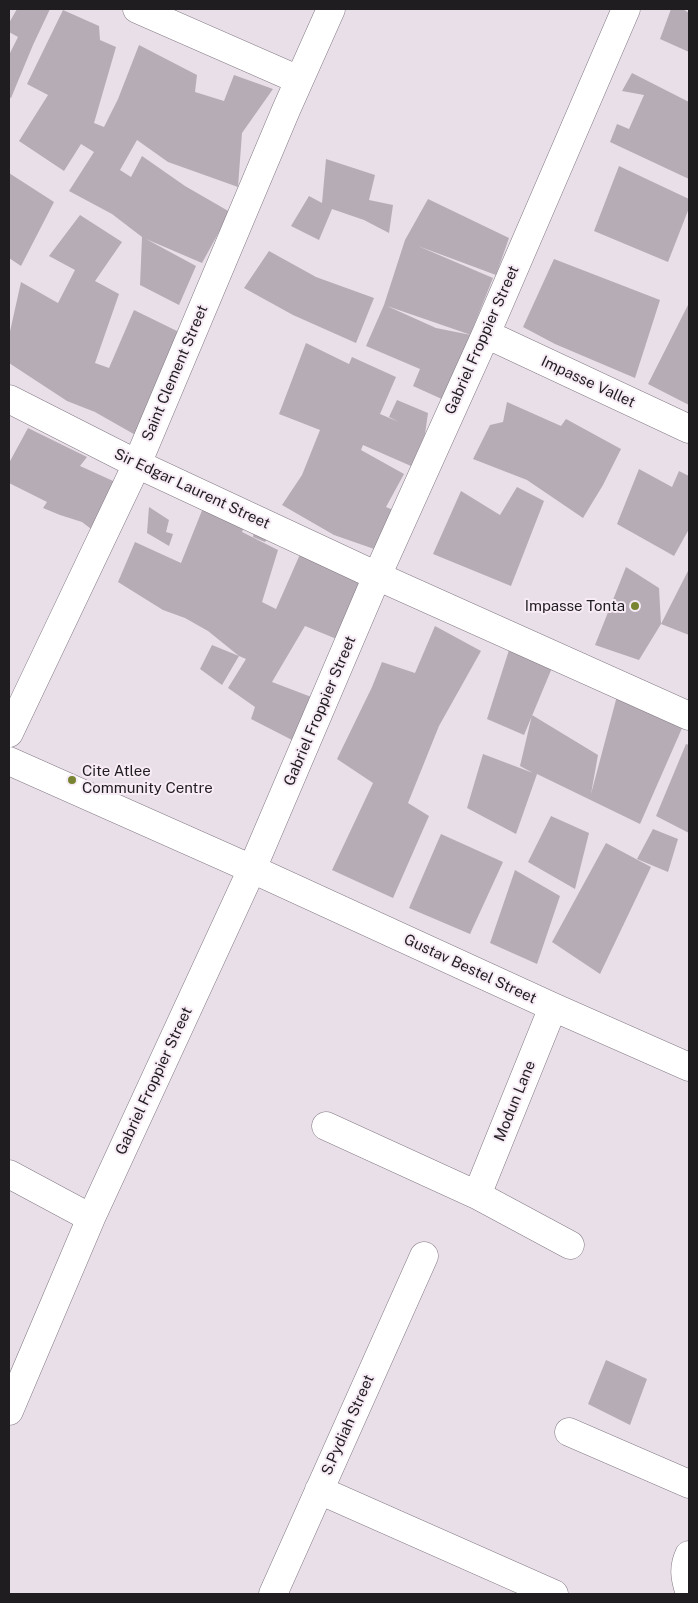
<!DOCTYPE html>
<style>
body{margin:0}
#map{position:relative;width:698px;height:1603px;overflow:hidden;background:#e9dfe9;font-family:"Public Sans",sans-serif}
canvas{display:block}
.frame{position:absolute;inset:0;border:10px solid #201d20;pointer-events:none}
</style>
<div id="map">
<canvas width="698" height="1603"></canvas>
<div class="frame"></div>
</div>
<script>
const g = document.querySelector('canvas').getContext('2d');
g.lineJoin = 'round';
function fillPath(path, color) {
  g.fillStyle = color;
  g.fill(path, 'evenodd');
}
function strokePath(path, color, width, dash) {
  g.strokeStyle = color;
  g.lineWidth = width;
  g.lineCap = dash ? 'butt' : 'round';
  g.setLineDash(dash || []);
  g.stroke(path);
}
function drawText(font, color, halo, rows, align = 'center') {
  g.font = font + ' "Public Sans",sans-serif';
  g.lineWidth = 4;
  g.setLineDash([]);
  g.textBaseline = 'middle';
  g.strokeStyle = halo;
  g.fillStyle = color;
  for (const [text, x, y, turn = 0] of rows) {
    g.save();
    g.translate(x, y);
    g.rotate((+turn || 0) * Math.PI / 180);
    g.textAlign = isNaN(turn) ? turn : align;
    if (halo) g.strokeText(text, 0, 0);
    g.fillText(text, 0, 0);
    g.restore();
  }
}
fillPath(new Path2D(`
 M17,9h33l-17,36 -22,53 -2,-1v-42l9,-18 -9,-5v-9z
 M671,9h12l6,4v39l-29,-13z
 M63,10l36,16 1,14 16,7 -22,76 10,4 14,-28 21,-54 58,30 -2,17 29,9 10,-26 39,14 -31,44 -4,54 -70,-25 -31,-22 -17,30 11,7 11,-21 43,30 45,26 -28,51 -56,-24 50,27 -17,39 -39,-20 2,-48 -30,-23 -43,-23 25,-39 -13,-8 -17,27 -45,-30 29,-46 -21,-11z
 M632,73l57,29v77l-79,-37 7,-18 12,5 15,-34 -22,-4z
 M326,159l49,16 -6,25 24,5 -4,28 -25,-13 -32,-11 -13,31 -28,-14 18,-30 13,7z
 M619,166l70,33v9l-21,54 -74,-31z
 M9,173l45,29 -33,64 -12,-8z
 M428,199l81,39 -13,37 -78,-29 75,32 -49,122 -31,-14 7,-17 -54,-23 18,-41 21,-65zM387,306l84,29 -35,-7z
 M80,215l42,27 -27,39 24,13 -24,69 14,5 25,-58 47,23 -42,104 -44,-25 -28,-11 -58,-38v-27l12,-54 37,21 17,-33 -26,-14z
 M269,251l47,26 58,21 -18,45 -63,-28 -49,-27z
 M554,259l106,41 -25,78 -80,-34 -32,-17z
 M689,303v102l-41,-21z
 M306,343l43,21 3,-7 44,20 -16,37 19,8 -10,-5 8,-17 31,13 -3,21 -14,32 -48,-21 -2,5 43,24 -18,33 12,5 -21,38 -43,-15 -52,-30 20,-30 18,-45 -41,-16z
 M507,402l54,24 5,-7 55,30 -18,36 -20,33 -56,-38 -54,-21 17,-34 13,-3z
 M28,428l59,29 -7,9 42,19 -23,50 -17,-13 -22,-7 -17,-7 4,-6 -38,-19v-20z
 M639,469l33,18 7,-16 10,5v53l-15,27 -57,-32z
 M517,487l27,14 -33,85 -78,-32 28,-63 39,24z
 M205,503l42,17 -5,12 36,18 -16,52 14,7 25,-57 68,30 -30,58 -34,-14 -33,56 42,16 -18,44 -45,-23 4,-12 -27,-19 18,-29 -7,-3 -17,29 -22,-16 12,-24 27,11 -31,-25 -23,-13 -22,-8 -45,-28 17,-40 46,21z
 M149,507l20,13 -3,12 7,2 -4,12 -22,-13z
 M256,521l17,8 -8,13 -12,-5z
 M626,567l33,21 2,36 28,-55v66l-28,-11 -22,36 -44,-15z
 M435,626l46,25 -42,75 -31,77 21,13 -36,82 -61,-28 41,-87 -36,-24 35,-72 10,-25 33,11z
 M509,650l43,18 -28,67 -37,-16z
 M617,696l66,30 -43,98 -103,-50 -21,60 -49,-26 16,-54 50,19 -13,-7 12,-51 66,40 -7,39z
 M686,744l3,1v88l-33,-17z
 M551,816l38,17 -14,56 -47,-27z
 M653,829l25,10 -10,33 -31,-13z
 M441,834l62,28 -33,72 -61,-26z
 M606,843l45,24 -51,107 -48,-32z
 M515,870l45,26 -23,68 -47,-21z
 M606,1360l41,19 -17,46 -42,-21z`), '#b6acb5');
const minor = new Path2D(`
 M137,9l162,71
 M486,334l203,95
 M9,399l128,65 240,112 312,140
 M9,733l128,-269 149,-354 45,-101
 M9,761l243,108 301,138 136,60
 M326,1126l151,69 93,50
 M9,1174l82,44
 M477,1195l76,-188
 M9,1411l82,-193 161,-349 125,-293 109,-242 140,-325
 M569,1432l120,52
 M319,1490l235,104
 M689,1555c-6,13 -4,23 0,36
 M273,1594l151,-338`);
strokePath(minor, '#837a83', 29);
strokePath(minor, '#fff', 28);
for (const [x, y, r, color] of [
 [635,606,5,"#788431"],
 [72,780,5,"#788431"]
]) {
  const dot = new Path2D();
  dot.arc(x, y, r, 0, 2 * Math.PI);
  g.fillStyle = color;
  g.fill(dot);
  strokePath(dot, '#f7ecf6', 2);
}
drawText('15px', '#201d20', '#f7ecf6', [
 ["Gabriel Froppier Street",482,340,-66],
 ["Saint Clement Street",175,373,-67],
 ["Impasse Vallet",588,382,25],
 ["Sir Edgar Laurent Street",192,489,25],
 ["Gabriel Froppier Street",320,711,-67],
 ["Gustav Bestel Street",470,969,25],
 ["Gabriel Froppier Street",154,1081,-65],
 ["Modun Lane",515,1101,-68],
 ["S.Pydiah Street",348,1425,-66]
]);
drawText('15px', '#201d20', '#f7ecf6', [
 ["Impasse Tonta",625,606],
 ["Cite Atlee",82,771,"left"],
 ["Community Centre",82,788,"left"]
], 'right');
</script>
